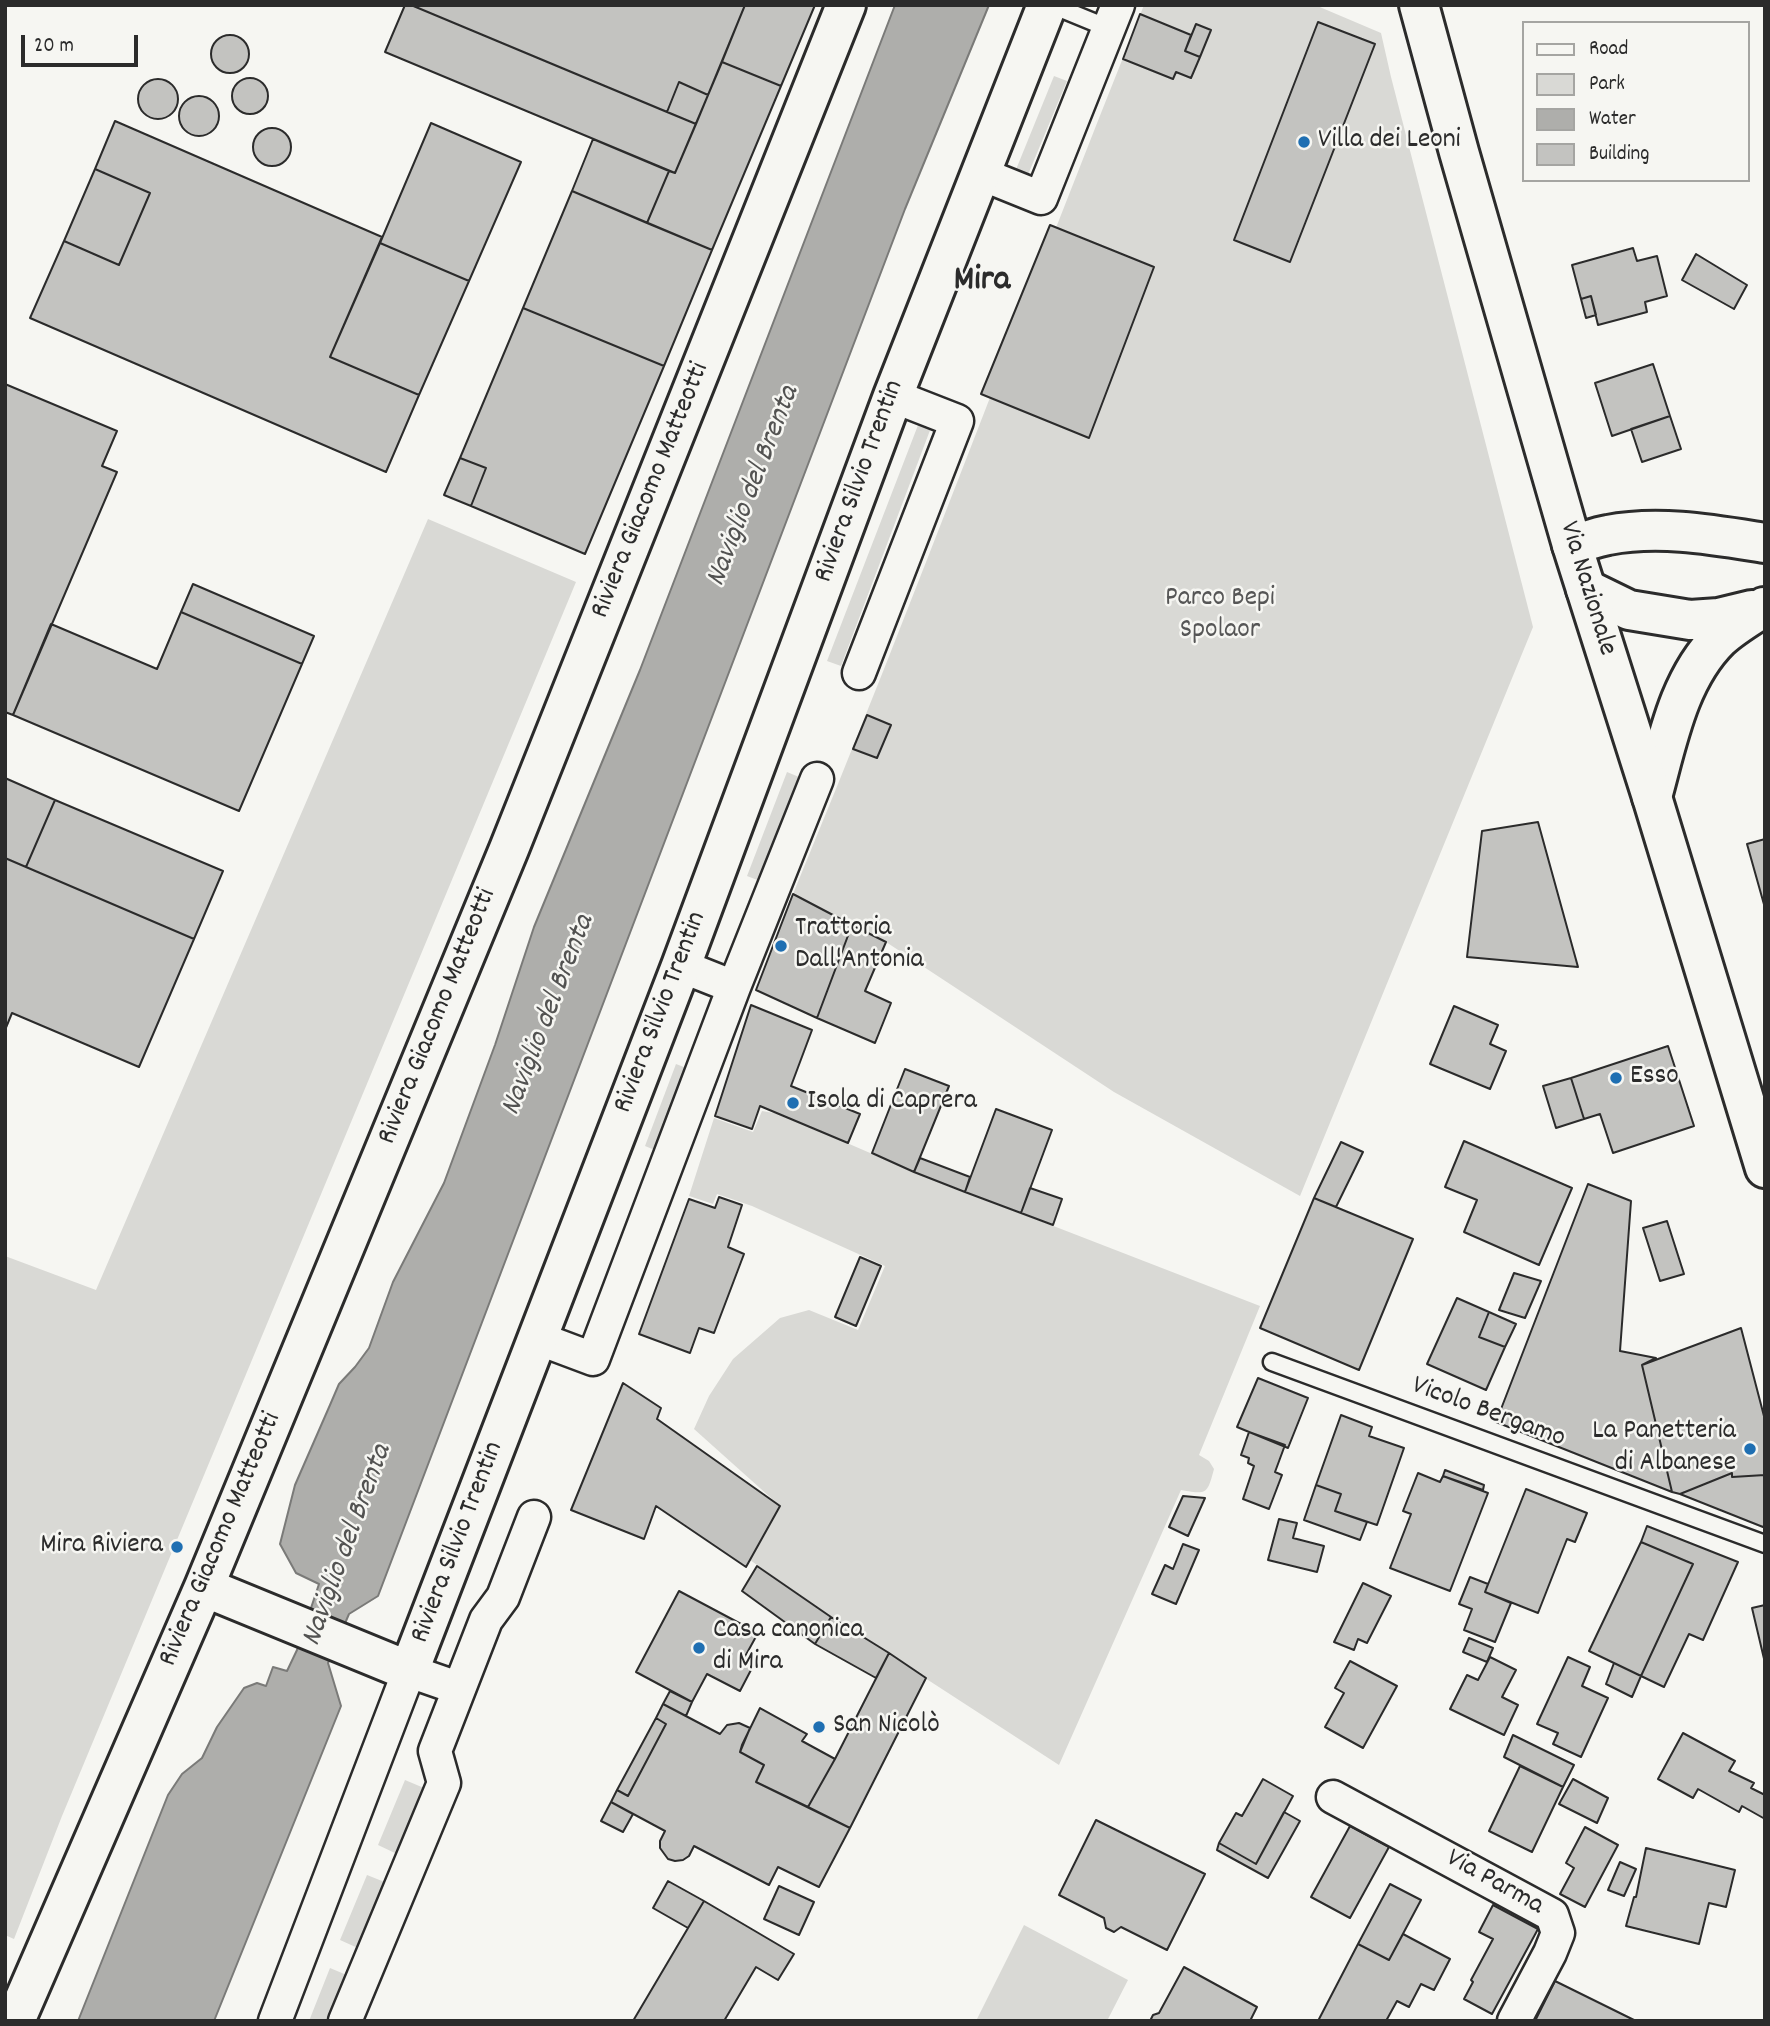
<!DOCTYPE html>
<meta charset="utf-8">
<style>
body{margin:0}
#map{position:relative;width:1770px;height:2026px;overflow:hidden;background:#f6f6f2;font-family:Dekko,sans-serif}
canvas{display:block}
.frame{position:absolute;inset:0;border:7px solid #2b2b2b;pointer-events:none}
.legend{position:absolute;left:1522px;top:21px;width:228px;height:161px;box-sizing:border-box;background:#f6f6f2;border:2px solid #a5a5a2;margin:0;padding:9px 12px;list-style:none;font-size:21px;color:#2b2b2b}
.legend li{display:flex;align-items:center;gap:14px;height:35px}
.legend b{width:35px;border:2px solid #a5a5a2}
.scale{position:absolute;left:21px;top:35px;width:117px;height:32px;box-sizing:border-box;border:4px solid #2b2b2b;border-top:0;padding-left:9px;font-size:21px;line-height:24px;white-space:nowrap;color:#2b2b2b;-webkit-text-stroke:5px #f6f6f2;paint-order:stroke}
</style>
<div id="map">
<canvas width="1770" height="2026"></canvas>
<div class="frame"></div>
<ul class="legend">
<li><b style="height:9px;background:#f6f6f2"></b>Road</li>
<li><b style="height:19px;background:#d9d9d5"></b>Park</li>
<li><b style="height:19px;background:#aeaeab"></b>Water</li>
<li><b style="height:19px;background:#c3c3c0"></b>Building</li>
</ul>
<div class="scale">20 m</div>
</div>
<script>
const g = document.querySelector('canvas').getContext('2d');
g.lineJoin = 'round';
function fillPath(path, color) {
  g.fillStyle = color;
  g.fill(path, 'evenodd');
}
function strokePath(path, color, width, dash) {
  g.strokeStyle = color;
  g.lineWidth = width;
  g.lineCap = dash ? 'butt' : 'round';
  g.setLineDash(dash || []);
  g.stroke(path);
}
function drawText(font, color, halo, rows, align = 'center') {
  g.font = font + ' Dekko,sans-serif';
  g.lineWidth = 5;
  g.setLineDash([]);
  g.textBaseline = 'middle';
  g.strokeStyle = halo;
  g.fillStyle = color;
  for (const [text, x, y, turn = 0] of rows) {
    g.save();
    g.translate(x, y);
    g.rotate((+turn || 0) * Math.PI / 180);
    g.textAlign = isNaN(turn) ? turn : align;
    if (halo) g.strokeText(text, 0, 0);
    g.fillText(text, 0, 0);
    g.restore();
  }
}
fillPath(new Path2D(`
 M1144,5h171l66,28 10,44 142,550 -233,569 -186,-104 -228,-150 -93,-48c122,-294 232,-593 351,-889z
 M1054,76l13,5 -40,96 -12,-5z
 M920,420l12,5 -91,241 -14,-5z
 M428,519l148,63 -514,1234 -48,123 -9,-4v-679l91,34z
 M787,772l12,5 -39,104 -13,-5z
 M676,1064l13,5 -32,82 -12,-5z
 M762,1111l18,3 134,58 346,134 -61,149 10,6 5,8c-7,27 -8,25 -33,21l-122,275 -228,-148 -81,-57 30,-54 -86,-77 15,-33 24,-37 47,-41 29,-8 49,20 27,-64 -133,-60 -35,-12 -4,10 -24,-8 25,-78 39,14z
 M405,1780l19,8 -27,66 -19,-9z
 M367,1875l20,8 -27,66 -20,-9z
 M1024,1925l104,55 -21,41h-131z
 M330,1968l19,8 -18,45h-22z`), '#d9d9d5');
const water = new Path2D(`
 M895,5h94l-84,204 -527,1387 -29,18 -21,49 13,43 -127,315h-136l90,-226 14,-21 20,-16 15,-31 27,-39 13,-5 9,3 7,-19 14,4 10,-21 22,-66 -23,-11 -16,-29 15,-59 35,-80 9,-21 16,-17 14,-19 24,-66 51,-99 51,-138 39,-118 106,-257z`);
fillPath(water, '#aeaeab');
strokePath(water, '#7a7a78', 2);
const building = new Path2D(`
 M405,5h6l285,119 -21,49 -290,-121z
 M411,5h334l-37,90 -29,-13 -12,30z
 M745,5h70l-34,81 -59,-24z
 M1140,14l51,21 -6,16 15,6 -9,21 -15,-6 -3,7 -50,-20z
 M1318,22l57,22 -85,218 -56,-22z
 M1196,24l15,6 -11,27 -15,-6z
 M211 54a19 19 0 1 1 38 0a19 19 0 1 1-38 0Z
 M722,62l59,24 -69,164 -65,-27 22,-52 6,2z
 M232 96a18 18 0 1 1 36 0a18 18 0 1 1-36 0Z
 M138 99a20 20 0 1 1 40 0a20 20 0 1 1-40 0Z
 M679,82l29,13 -12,29 -29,-12z
 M179 116a20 20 0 1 1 40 0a20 20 0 1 1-40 0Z
 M115,121l267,116 -52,120 89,38 -33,77 -356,-154 34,-77 55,24 31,-72 -55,-24z
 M431,123l90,39 -52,119 -89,-38z
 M253 147a19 19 0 1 1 38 0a19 19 0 1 1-38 0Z
 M593,139l76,32 -22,52 -75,-32z
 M95,169l55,24 -31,72 -55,-24z
 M572,191l140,59 -48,116 -141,-58z
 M1050,225l104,42 -65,171 -108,-44z
 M380,243l89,38 -50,114 -89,-38z
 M1633,248l4,13 20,-5 10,40 -22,6 2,10 -49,13 -7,-29 -10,3 -9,-34z
 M1696,254l51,31 -13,24 -52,-29z
 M1591,296l5,19 -10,3 -5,-19z
 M523,308l141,58 -79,188 -114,-48 15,-38 -26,-10z
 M1653,364l17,52 -58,20 -17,-53z
 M5,384l112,47 -15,35 15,6 -104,243 -8,-3z
 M1670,416l11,33 -39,13 -11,-33z
 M460,458l26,10 -15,38 -27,-11z
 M193,584l121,52 -12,28 -121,-52z
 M181,612l121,52 -63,147 -226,-96 38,-91 106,45z
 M867,715l24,10 -14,33 -24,-9z
 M5,778l50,22 -29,67 -21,-9z
 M55,800l168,71 -29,68 -168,-72z
 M1538,822l40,145 -111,-10 15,-126z
 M1765,839v69l-18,-64z
 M5,858l189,81 -55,128 -127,-54 -7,17z
 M793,894l59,31 -35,93 -61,-28z
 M852,925l34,17 -21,49 26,12 -16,40 -58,-25z
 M751,1005l61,25 -21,56 69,28 -12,29 -88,-37 -8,23 -37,-13z
 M1454,1006l44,19 -8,19 16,7 -16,38 -60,-25z
 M1668,1046l26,80 -81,27 -13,-39 -16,5 -13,-41z
 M905,1069l44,17 -35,86 -42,-19z
 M1571,1078l13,41 -28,9 -13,-42z
 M996,1109l56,21 -31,83 -56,-21z
 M1464,1141l108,47 -33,77 -75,-33 13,-32 -32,-13z
 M1341,1142l22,10 -27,55 -22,-9z
 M920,1158l50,19 -5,15 -51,-20z
 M1588,1184l43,17 -11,150 36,7 -14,7 30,127 -176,-70z
 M1030,1188l32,11 -9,26 -32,-12z
 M719,1197l23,8 -14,42 16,7 -30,79 -15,-5 -9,25 -51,-19 50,-135 26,9z
 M1314,1198l99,41 -54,131 -99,-42z
 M1667,1221l17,53 -24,7 -17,-53z
 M860,1257l21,9 -25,60 -21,-9z
 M1514,1273l27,8 -16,37 -26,-8z
 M1457,1298l32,14 -10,25 26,10 -19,43 -59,-26z
 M1489,1312l27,12 -11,23 -26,-10z
 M1741,1328l24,92v55l-33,2v-4l-52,21 -8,-2 -30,-127z
 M1258,1378l50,20 -20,50 -51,-21z
 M623,1383l38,25 -4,11 123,87 -34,61 -90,-61 -12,33 -73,-29z
 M1341,1415l31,12 -3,9 35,12 -27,77 -42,-14 6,-17 -25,-9z
 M1249,1432l36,13 -10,27 7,3 -13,34 -26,-10 11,-33 -6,-3 1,-5 -8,-3z
 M1445,1470l39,15 -1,5 -40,-14z
 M1418,1473l22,9 3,-6 45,17 -38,98 -60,-23 21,-54 -8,-3z
 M1732,1473v4l33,-2v50l-2,2 -83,-33z
 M1316,1485l25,9 -6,17 32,11 -7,18 -56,-20z
 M1526,1489l61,24 -12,29 -8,-3 -29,74 -53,-21z
 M1183,1496l22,2 -17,38 -19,-9z
 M1279,1519l18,4 -4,15 31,8 -7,26 -49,-12z
 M1647,1526l91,36 -35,78 -14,-6 -25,53 -23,-11 52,-112 -52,-22z
 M1641,1542l52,22 -52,112 -52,-25z
 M1183,1544l16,6 -23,54 -24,-10 13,-29 8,4z
 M757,1566l74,51 -16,27 -73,-53z
 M1470,1577l18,7 -3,8 26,11 -16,39 -31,-12 8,-21 -13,-5z
 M1363,1583l28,13 -24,47 -9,-4 -4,11 -20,-8z
 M679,1591l79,42 -16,29 10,6 -12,23 -33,-17 -15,28 -56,-30z
 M1765,1605v58l-13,-55z
 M831,1617l58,36 -13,25 -61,-34z
 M1469,1638l24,10 -6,14 -24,-10z
 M889,1653l37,25 -76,150 -42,-21 27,-48z
 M1490,1657l26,13 -14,27 16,8 -14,30 -54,-26 17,-34 11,5z
 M1568,1657l22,10 -8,19 26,12 -27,59 -28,-13 5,-11 -21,-9z
 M1350,1661l47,25 -34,62 -38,-21 19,-34 -9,-5z
 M1614,1663l27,13 -9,21 -26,-13z
 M670,1691l22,11 -6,14 -23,-12z
 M663,1704l57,30 7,-9 12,-2 11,5 -10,24 24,13 -8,17 94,46 -31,59 -41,-20 -9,18 -75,-39 -5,10 -6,4 -8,1 -7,-2 -8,-11v-7l5,-10 -54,-29 6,-12 11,6 38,-72 -10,-6z
 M760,1708l47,26 -5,7 33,18 -27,48 -52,-25 8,-17 -24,-13 2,-7z
 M656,1718l10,6 -38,72 -11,-6z
 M1683,1733l52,28 -6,10 25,12 -3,5 14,7v24l-23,-13 -3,6 -41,-23 -5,9 -35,-19z
 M1513,1735l61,30 -11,22 -59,-30z
 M1520,1766l43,21 -31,65 -43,-21z
 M1263,1779l30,17 -37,68 -37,-21 17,-30 6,3z
 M1573,1779l35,19 -11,25 -38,-19z
 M611,1802l22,12 -10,18 -22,-11z
 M1284,1812l16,9 -32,57 -51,-28 2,-7 37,21z
 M1096,1820l109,54 -38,76 -46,-23 -7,5 -8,-4 -2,-10 -45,-23z
 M1350,1826l39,21 -39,71 -39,-21z
 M1585,1827l33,18 -33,62 -25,-13 14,-26 -8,-5z
 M1646,1848l89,22 -9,37 -17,-4 -10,41 -73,-18 8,-29h2z
 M1620,1862l16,7 -12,27 -16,-6z
 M668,1881l36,20 -16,27 -35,-20z
 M1390,1884l31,16 -32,60 -31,-16z
 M779,1886l35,16 -15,33 -35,-16z
 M704,1901l90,53 -16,26 -22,-13 -32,54h-91z
 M1493,1905l45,24 -46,85 -28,-15 9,-17 -2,-2 22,-41 -14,-7z
 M1403,1934l47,25 -16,31 -13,-6 -12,23 -12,-6 -11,20h-68l40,-77 31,16z
 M1184,1967l73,40 -7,14h-100l3,-6 6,-2z
 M1555,1981l81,40h-101z`);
fillPath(building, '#c3c3c0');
strokePath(building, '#2b2b2b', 2);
const lane = new Path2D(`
 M1052,5l56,23
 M1272,1362l493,182`);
const street = new Path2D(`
 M979,173l62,25 77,-193
 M859,673l98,-252 -64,-25
 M681,966l53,21
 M537,1338l56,21 141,-372 83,-208
 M1333,1797l219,118 6,18 -8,20 -36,68
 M275,2021l134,-350 49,17
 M345,2021l99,-238 -9,-32 51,-131 17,-23 31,-80`);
const secondary = new Path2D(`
 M1572,545c12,-3 24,-8 36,-10 52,-10 106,0 157,8
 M1586,589l43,21 61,10 29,-2 33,-8
 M1652,797c15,-54 26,-118 68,-159 13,-12 29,-21 44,-31
 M204,1587l205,84 272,-705 212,-570 154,-391
 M15,2021l189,-434 305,-738 337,-844`);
const primary = new Path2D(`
 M1419,5l40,147 113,393 80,252 113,371`);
strokePath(lane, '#2b2b2b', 21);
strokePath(street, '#2b2b2b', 37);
strokePath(secondary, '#2b2b2b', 44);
strokePath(primary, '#2b2b2b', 44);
strokePath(lane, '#f6f6f2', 16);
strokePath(street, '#f6f6f2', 32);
strokePath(secondary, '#f6f6f2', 38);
strokePath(primary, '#f6f6f2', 38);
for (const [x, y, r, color] of [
 [1304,142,7,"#1f6fb2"],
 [781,946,7,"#1f6fb2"],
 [1616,1078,7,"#1f6fb2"],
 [793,1103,7,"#1f6fb2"],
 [1750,1449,7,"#1f6fb2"],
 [177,1547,7,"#1f6fb2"],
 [699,1648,7,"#1f6fb2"],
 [819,1727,7,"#1f6fb2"]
]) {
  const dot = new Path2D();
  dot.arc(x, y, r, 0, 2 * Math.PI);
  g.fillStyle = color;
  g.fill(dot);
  strokePath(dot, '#f6f6f2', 2.5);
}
drawText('28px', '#2b2b2b', '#f6f6f2', [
 ["Villa dei Leoni",1318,142],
 ["Trattoria",795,930],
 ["Dall'Antonia",795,962],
 ["Esso",1630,1078],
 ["Isola di Caprera",807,1103],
 ["La Panetteria",1736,1433,"right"],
 ["di Albanese",1736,1465,"right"],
 ["Mira Riviera",163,1547,"right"],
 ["Casa canonica",713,1632],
 ["di Mira",713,1664],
 ["San Nicolò",833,1727]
], 'left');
drawText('28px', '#2b2b2b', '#f6f6f2', [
 ["Riviera Silvio Trentin",861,482,-70],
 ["Riviera Giacomo Matteotti",652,491,-68],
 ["Via Nazionale",1586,589,73],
 ["Riviera Silvio Trentin",662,1013,-69],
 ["Riviera Giacomo Matteotti",439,1017,-68],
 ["Vicolo Bergamo",1488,1414,20],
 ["Riviera Giacomo Matteotti",222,1540,-67],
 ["Riviera Silvio Trentin",459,1543,-69],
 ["Via Parma",1494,1884,29]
]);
drawText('28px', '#565656', '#f6f6f2', [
 ["Parco Bepi",1220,600],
 ["Spolaor",1220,632]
]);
drawText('italic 30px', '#525251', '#f6f6f2', [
 ["Naviglio del Brenta",755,487,-69],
 ["Naviglio del Brenta",550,1016,-69],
 ["Naviglio del Brenta",349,1546,-70]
]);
drawText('bold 35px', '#2b2b2b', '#f6f6f2', [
 ["Mira",982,283]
]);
</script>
